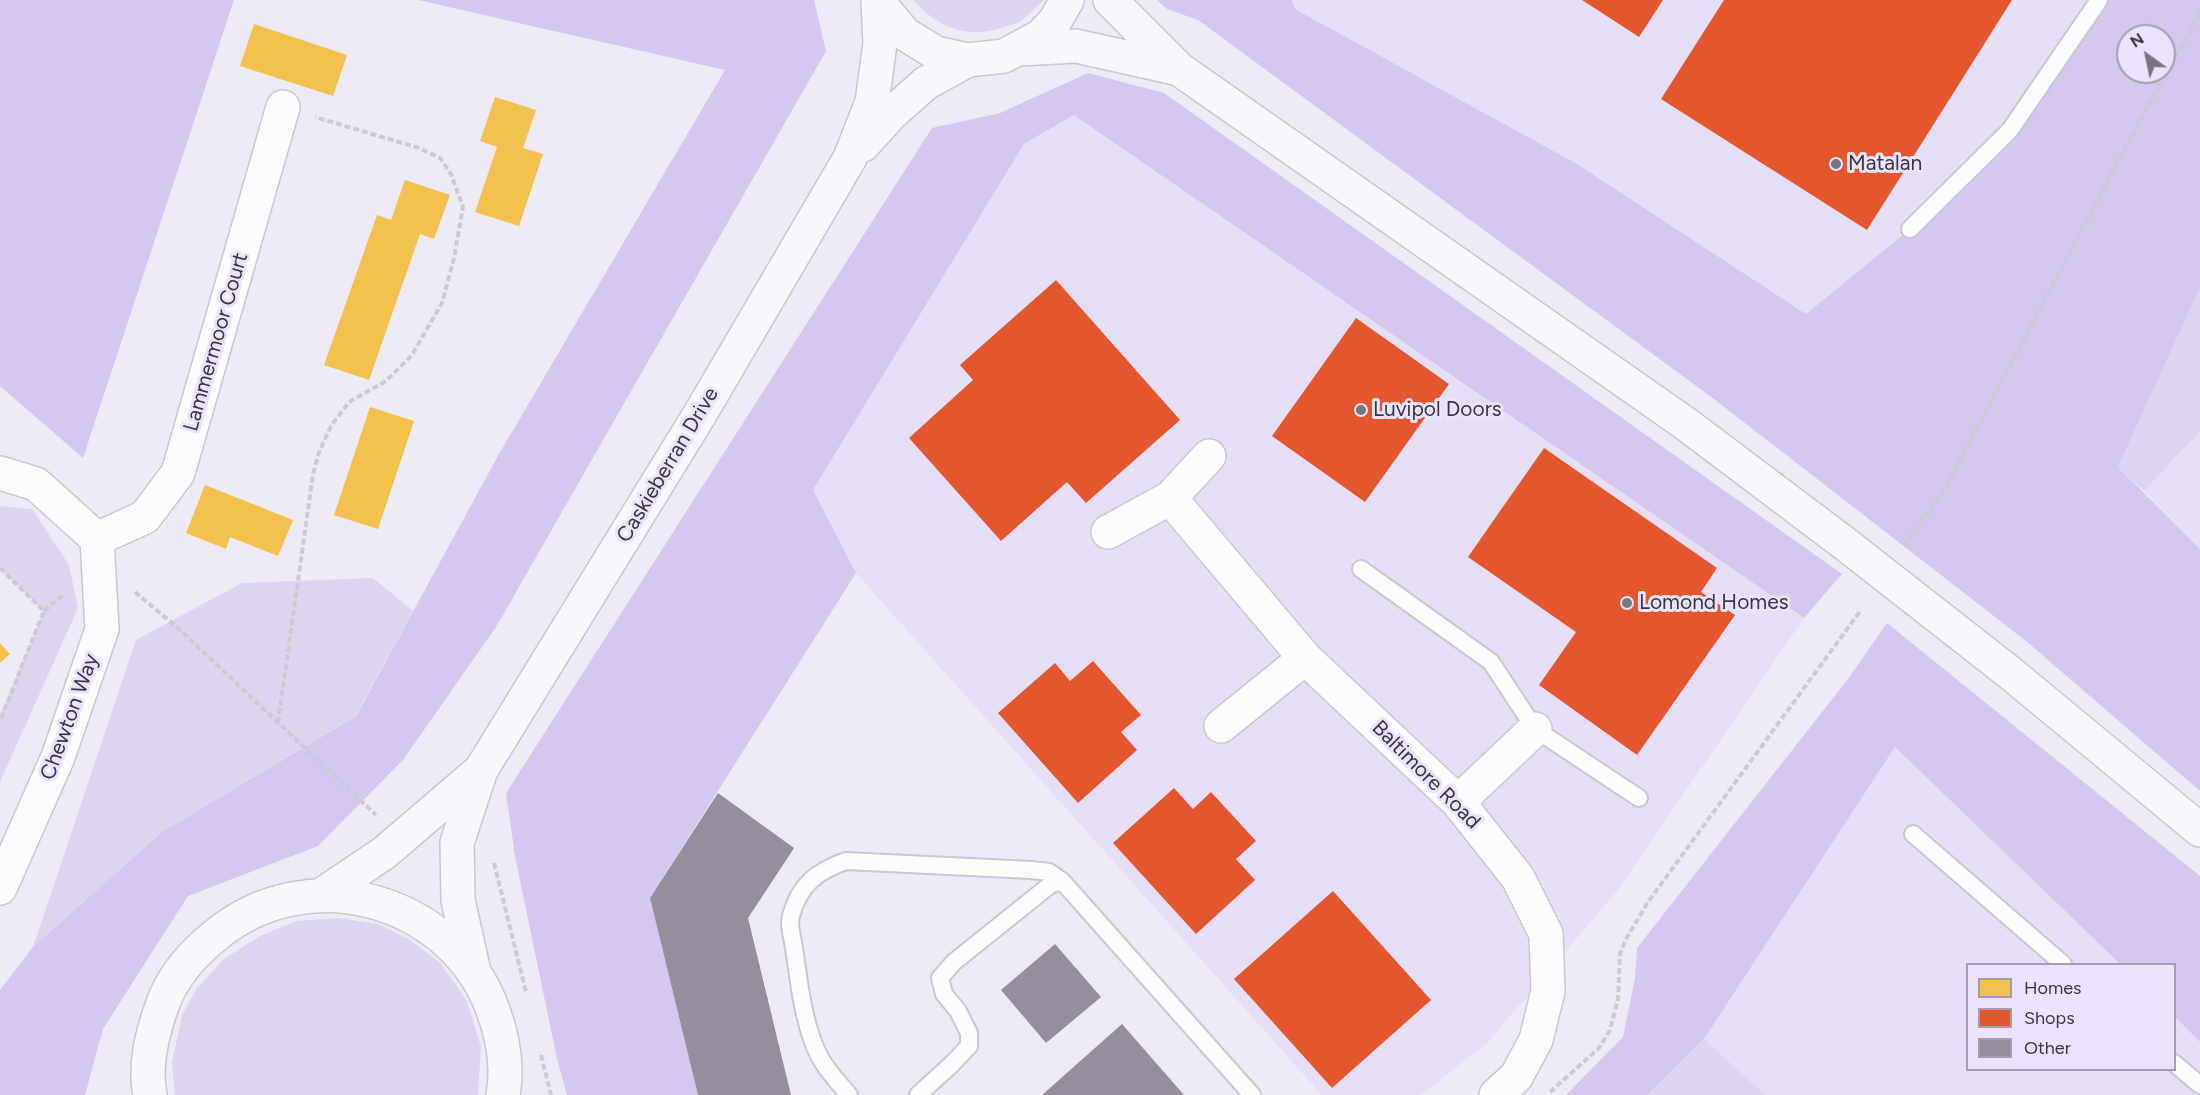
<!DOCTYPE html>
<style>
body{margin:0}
#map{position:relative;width:2200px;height:1095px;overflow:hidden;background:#ede9f5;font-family:Figtree,sans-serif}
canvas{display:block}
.legend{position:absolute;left:1966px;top:963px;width:210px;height:108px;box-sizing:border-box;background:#ebe3fb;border:2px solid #a49eb0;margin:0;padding:8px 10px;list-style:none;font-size:18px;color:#3a3740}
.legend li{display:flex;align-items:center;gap:12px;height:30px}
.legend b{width:30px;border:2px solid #a49eb0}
.north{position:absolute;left:2116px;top:24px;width:60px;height:60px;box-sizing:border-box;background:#ebe3fb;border:2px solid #a49eb0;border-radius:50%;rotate:327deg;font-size:16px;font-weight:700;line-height:24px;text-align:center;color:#3a3740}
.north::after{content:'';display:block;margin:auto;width:21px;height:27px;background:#79757f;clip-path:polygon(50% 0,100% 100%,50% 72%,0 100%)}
</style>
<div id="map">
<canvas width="2200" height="1095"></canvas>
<ul class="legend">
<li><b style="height:16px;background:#f2c14e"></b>Homes</li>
<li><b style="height:16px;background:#e4572e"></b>Shops</li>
<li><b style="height:16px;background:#948e9d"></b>Other</li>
</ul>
<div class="north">N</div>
</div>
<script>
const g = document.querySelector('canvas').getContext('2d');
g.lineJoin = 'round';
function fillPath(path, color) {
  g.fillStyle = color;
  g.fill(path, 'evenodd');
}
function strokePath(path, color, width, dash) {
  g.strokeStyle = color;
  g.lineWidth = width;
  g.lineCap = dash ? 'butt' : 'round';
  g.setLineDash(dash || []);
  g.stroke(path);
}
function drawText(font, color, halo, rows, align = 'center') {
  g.font = font + ' Figtree,sans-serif';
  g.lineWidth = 6;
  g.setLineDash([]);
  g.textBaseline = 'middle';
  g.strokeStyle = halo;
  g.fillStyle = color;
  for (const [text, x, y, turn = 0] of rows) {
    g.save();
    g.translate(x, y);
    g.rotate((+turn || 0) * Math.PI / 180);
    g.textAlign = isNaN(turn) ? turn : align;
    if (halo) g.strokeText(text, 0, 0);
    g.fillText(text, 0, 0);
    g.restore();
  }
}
fillPath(new Path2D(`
 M1292,0h800l-82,130 -100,99 -104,85 -229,-150 -282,-155z
 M1075,115l729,503 -187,273 -130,152 -66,52h-99l-466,-522 -43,-83 211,-346z
 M2200,431v118l-56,-58z
 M1895,747l225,217h-152v106h206l1,-53 25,25v53h-435l-61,-56z`), '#e5def4');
fillPath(new Path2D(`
 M913,0h131c-8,7 -16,16 -25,22 -5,3 -13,4 -18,6 -35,11 -64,-1 -88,-28z
 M2200,288v143l-56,60 -26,-24z
 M0,506l32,3 37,56 9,43 -78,174v-66l44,-105 -44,-43z
 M373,578l40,33 -58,105 -193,116 -129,115 103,-307 106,-57z
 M339,918l39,6 32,16 30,23 27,38 14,46 -3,48h-303l-3,-32 10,-48 15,-27 27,-29 36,-23 37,-15z
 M1704,1039l61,56h-117z`), '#ddd4ef');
fillPath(new Path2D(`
 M0,0h234l-151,458 -83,-72z
 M418,0h396l12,51 -330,576 -93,133 -85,86 -130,50 -85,133 -18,66h-85v-105l33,-43 129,-115 194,-116 143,-262 226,-384z
 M1157,0h135l3,9 282,155 229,150 104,-85 100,-99 82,-130h108v288l-82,179 82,82v242l-174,-150 -312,-242 -516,-379 -31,-11zM2128,36h36v36h-36z
 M1088,73l76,20 678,481 -38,44 -730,-503 -50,29 -211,346 43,83 -206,325 48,197h-131l-10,-36 -42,-203 -9,-63 426,-665 68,-15z
 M1887,623l313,253v166l-25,-25 -1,-53h-54l-225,-217 -191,292 -56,56h-82l57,-58 12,-59 2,-30 211,-269z`), '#d6c7ee');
fillPath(new Path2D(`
 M254,24l93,31 -14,41 -93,-30z
 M495,97l41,13 -13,38 20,6 -24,72 -44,-14 22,-65 -17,-6z
 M405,180l45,15 -16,44 -14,-5 -51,146 -45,-15 53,-150 14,5z
 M370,407l44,14 -36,108 -44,-14z
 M205,485l88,35 -15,36 -48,-19 -4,12 -40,-16z
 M0,643l10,11 -10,9z`), '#f2c14e');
fillPath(new Path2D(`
 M1582,0h81l-24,37z
 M1724,0h288l-145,230 -206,-131z
 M1056,280l124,140 -94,83 -19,-21 -66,59 -92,-103 64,-58 -13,-15z
 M1356,318l93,66 -84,118 -93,-66z
 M1544,448l173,120 -16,24 34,23 -98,140 -98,-70 37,-53 -108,-75z
 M1093,661l48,54 -20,17 16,18 -59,53 -80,-90 57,-50 15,18z
 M1174,788l19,21 18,-17 45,49 -20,18 19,21 -59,54 -83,-91z
 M1333,891l98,109 -99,88 -98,-109z`), '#e4572e');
fillPath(new Path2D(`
 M718,793l76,55 -46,70 43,177h-93l-48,-197z
 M1055,944l46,53 -55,46 -45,-53z
 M1122,1024l62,71h-142z`), '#948e9d');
const lane = new Path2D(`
 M1910,229l100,-99 89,-130
 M1361,569l130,93 44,67 104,69
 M1913,834l150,130
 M2174,1063l26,22
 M849,1095c-12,-14 -27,-30 -34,-48 -13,-32 -16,-66 -21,-99 -1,-9 -6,-23 -3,-32 8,-31 26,-45 55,-55l185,9 18,2 13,9
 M918,1095l34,-31 17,-18v-13l-11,-22 -14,-17 -4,-16 14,-16 96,-77 12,-4 190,214`);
const street = new Path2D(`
 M0,473l36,11 61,55
 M1170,498l135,160 153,144 60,76 28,56 2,57 -12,49 -20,37 -20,18
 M1108,532l62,-34 39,-42
 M97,539l48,-22 33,-44 105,-366
 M1221,726l84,-68
 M1458,802l77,-73
 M0,888l58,-131 44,-128 -5,-90`);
const secondary = new Path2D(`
 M880,0l4,9 21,25 31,19 32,7 36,-4 37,-20 14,-15 12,-21
 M1110,0l69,69 507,355 158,119 165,129 191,158
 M1018,49l58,-3 103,23
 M863,145l28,-31 35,-31 42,-23
 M323,894l61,-41 97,-83
 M474,972l-16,-72 -1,-57 24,-73 219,-356 150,-256 22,-56 8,-58 -2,-44
 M150,1095c-6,-30 2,-61 12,-89 10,-29 30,-52 54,-71 92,-76 236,-37 277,75 10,27 15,57 10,85`);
strokePath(lane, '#cac7d0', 20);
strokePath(street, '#cac7d0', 36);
strokePath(secondary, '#cac7d0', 36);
strokePath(new Path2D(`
 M1905,545l41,-59 214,-402 40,-71
 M0,568l44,43 -44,110
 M135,592l44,37 197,186
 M44,611l20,-17
 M278,723l35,-249 6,-22 12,-26 18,-24 37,-21 26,-26 30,-52 12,-45 9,-51 -12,-33 -11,-16 -21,-10 -104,-31
 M494,863l32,129
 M541,1055l10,40
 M1550,1092l49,-44 11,-18 8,-31 2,-45 6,-15 22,-37 213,-292`), '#cdcbd0', 4, [6, 3]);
strokePath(lane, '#fcfcfe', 16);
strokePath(street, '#fcfcfe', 33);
strokePath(secondary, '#f8f7fb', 33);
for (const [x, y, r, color] of [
 [1836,164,6,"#79757f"],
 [1361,410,6,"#79757f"],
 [1627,603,6,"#79757f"]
]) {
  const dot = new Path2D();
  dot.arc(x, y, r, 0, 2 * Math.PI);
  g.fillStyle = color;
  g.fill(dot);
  strokePath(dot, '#ebe3fb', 2);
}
drawText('21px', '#3a3740', '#ebe3fb', [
 ["Matalan",1848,164],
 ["Luvipol Doors",1373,410],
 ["Lomond Homes",1639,603]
], 'left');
drawText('21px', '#3a3740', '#ebe3fb', [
 ["Lammermoor Court",216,342,-74],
 ["Caskieberran Drive",668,465,-59],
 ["Chewton Way",70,717,-70],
 ["Baltimore Road",1426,775,45]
]);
</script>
